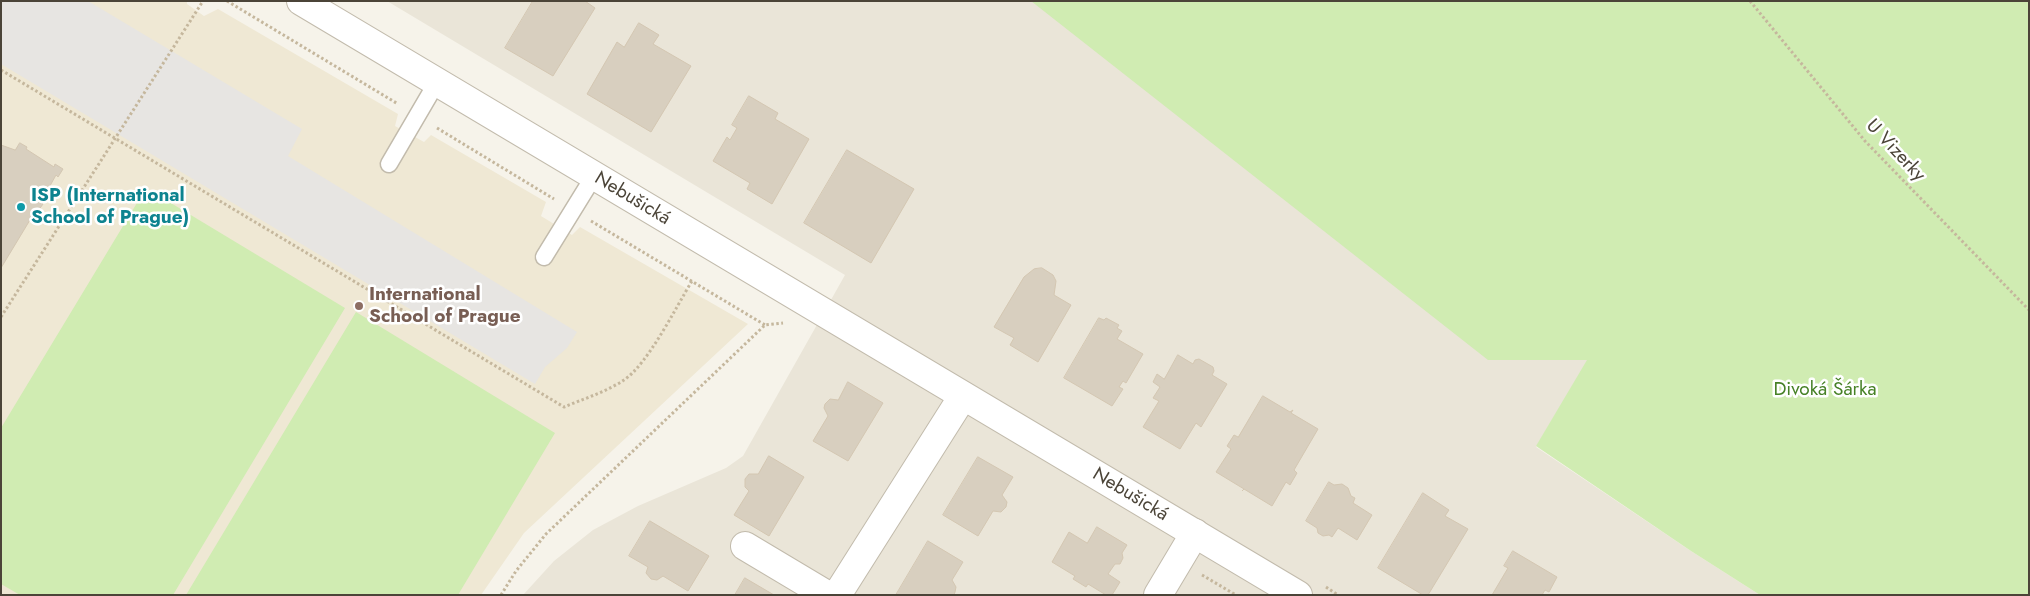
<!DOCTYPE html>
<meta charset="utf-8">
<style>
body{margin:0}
#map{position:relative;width:2030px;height:596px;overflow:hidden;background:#f6f3ea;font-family:Jost,sans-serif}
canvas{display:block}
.frame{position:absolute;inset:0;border:2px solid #4b4438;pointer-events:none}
</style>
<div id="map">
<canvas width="2030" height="596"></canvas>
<div class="frame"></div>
</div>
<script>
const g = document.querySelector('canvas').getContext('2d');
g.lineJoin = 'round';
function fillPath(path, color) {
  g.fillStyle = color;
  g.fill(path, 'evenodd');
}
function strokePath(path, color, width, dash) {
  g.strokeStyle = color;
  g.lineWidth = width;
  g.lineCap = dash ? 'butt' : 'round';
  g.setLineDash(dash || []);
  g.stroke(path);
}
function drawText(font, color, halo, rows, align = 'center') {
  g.font = font + ' Jost,sans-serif';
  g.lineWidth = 5;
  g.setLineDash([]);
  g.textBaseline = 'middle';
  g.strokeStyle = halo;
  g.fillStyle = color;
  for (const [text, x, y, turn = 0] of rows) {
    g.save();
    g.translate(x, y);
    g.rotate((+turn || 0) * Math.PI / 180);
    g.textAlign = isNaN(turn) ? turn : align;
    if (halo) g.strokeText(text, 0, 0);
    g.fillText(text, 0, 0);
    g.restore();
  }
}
fillPath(new Path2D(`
 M387,1h687l514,359 -52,87 155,104 69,44h-1237l31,-34 39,-31 45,-24 88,-38 17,-12 102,-181z`), '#eae5d8');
fillPath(new Path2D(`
 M1,1h186v3l17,12 14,-7 180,105 -3,12 29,16 7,-7 115,67 -5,14 31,19 8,-8 168,97 -224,209 -43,62h-480z`), '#efe8d4');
fillPath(new Path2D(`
 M1031,1h998v594h-269l-69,-44 -155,-105 51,-86h-99z
 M146,188l199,120 -172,287h-153l-19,-11v-156z
 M356,312l199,121 -97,162h-272z`), '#d0ecb2');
fillPath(new Path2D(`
 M1,1h87l214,128 -14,27 289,176 -10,16 -22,19 -10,17 -534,-320z`), '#e7e5e2');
const building = new Path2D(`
 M533,1h52l10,7 -42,68 -48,-28z
 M639,23l20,12 -6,9 38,22 -40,66 -64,-38 30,-52 7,5z
 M749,96l29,17 -3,6 34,20 -37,65 -25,-15 3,-6 -37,-22 14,-24 3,3 7,-12 -5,-3z
 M20,143l7,4 -1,2 28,18 1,-3 8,5 -5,8 -2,-2 -15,27 2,2 -5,7 -2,-1 -35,58v-123l14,5z
 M847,150l67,39 -43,74 -67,-40z
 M1042,268l11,7 3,6 -2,14 17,10 -33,57 -28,-17 4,-7 -20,-11 30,-50 10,-8z
 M1099,318l5,2 2,-2 13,7 -2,3 5,3 -5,8 26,15 -17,29 -3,-2 -4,6 4,2 -11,17 -48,-28z
 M1178,355l15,9 2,-4 4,-1 14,8 1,4 -2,4 15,9 -26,43 -5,-4 -16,26 -37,-22 16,-26 -6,-3 7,-11 -7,-5 4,-8 7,5z
 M848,382l35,21 -35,58 -35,-20 15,-25 -4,-8 1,-4 5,-5 8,1z
 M1263,396l27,16 3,-2 -2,3 27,16 -24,41 3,3 -7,12 -4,-3 -14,24 -28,-17 -2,2 2,-2 -28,-17 15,-23 -4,-3 7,-11 4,2z
 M769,456l35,21 -35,59 -35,-21 15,-24 -4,-4v-8l4,-5h9z
 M978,457l35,20 -11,18 5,7 -1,5 -5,5 -8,-1 -15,25 -35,-21z
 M1329,482l5,3 8,-1 6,4 3,8 4,2 -2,5 19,12 -15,25 -19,-12 -6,9 -3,-2 -6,1 -5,-3 -1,-5 -11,-7z
 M1423,493l26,17 -4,6 23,13 -40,66h-5l-45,-27z
 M650,521l59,35 -21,35 -25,-15 -6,4 -6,-1 -5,-6 2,-6 -19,-11z
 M1097,527l30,18 -5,8 1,5 -3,6h-5l-7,10 12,8 -8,13h-6l-18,-11 -2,3 -13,-8 2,-3 -23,-14 17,-30 18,11z
 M928,541l35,21 -11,18 4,7 -1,5 -1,3h-58z
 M1513,551l44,26 -8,15 -4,-2 -3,5h-50l16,-27 -4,-2z
 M745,578l29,17h-39z`);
fillPath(building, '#d8cfbf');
strokePath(building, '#d4c7b2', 1);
const service = new Path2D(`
 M389,164l48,-82
 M544,257l50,-81`);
const minor = new Path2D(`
 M745,546l82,49
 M837,595l126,-199
 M1158,595l37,-62`);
const tertiary = new Path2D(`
 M301,1l997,594`);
strokePath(service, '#c2bbac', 19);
strokePath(minor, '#c2bbac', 30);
strokePath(tertiary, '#c2bbac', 30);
strokePath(new Path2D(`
 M227,1l171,103
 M1750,1l115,140 164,169
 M1,70l563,337c19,-8 42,-15 60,-27 24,-16 52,-73 68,-99
 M437,128l117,71
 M591,221l174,104
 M1,317l202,-316
 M1202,575l34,20
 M1326,587l12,8
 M501,595l15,-24 30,-37 219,-209 18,-2`), '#c5b79d', 3, [2.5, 2.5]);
strokePath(service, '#fff', 16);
strokePath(minor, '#fff', 28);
strokePath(tertiary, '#fff', 28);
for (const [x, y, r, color] of [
 [21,207,5,"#0f9aa8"],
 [359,306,5,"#8d6e63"]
]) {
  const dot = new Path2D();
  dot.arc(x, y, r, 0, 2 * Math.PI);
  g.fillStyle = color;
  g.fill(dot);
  strokePath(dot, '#fff', 2);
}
drawText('19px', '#4b4438', '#fff', [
 ["U Vizerky",1895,151,47],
 ["Nebušická",632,199,31],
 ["Nebušická",1130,495,31]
]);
drawText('bold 19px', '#0d838f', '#fff', [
 ["ISP (International",31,196],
 ["School of Prague)",31,218]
], 'left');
drawText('bold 19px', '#785e54', '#fff', [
 ["International",369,295],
 ["School of Prague",369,317]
], 'left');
drawText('19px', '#468126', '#fff', [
 ["Divoká Šárka",1825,390]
]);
</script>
